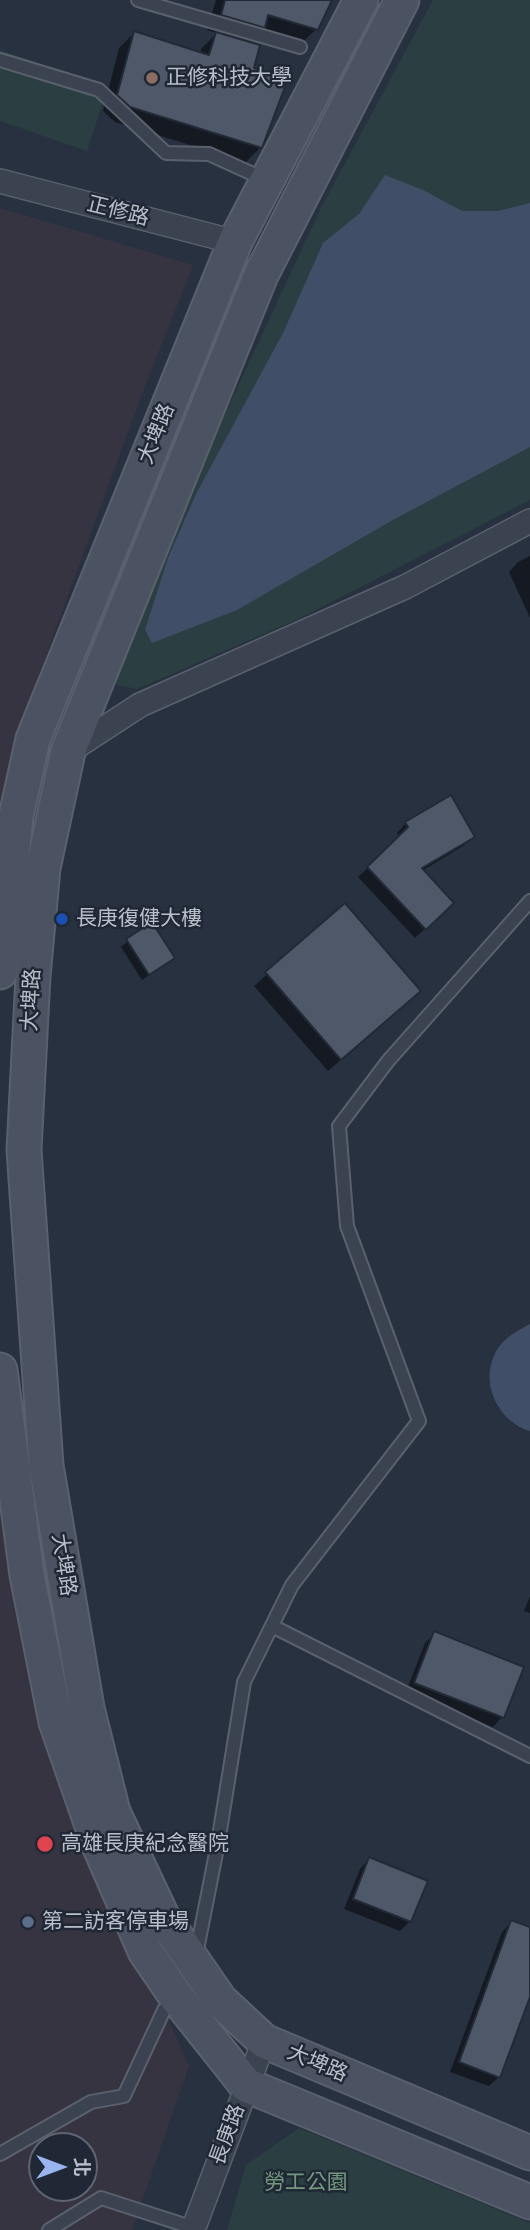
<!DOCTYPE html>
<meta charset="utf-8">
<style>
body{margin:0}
#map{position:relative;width:530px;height:2230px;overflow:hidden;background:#283140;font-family:"Archivo Narrow","Noto Sans TC",sans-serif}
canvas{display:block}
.north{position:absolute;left:28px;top:2132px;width:70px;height:70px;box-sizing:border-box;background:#212835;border:2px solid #5e6471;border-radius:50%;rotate:90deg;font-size:19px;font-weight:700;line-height:28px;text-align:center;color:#b9bfca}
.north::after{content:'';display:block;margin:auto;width:24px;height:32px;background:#98b5f0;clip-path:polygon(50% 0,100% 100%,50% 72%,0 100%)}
</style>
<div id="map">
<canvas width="530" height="2230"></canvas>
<div class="north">北</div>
</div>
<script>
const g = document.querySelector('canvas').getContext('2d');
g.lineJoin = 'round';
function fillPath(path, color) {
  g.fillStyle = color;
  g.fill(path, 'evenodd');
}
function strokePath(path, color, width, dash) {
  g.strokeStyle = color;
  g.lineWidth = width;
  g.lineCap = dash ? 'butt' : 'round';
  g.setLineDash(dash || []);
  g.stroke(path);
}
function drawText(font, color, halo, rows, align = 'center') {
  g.font = font + ' "Archivo Narrow","Noto Sans TC",sans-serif';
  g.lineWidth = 5;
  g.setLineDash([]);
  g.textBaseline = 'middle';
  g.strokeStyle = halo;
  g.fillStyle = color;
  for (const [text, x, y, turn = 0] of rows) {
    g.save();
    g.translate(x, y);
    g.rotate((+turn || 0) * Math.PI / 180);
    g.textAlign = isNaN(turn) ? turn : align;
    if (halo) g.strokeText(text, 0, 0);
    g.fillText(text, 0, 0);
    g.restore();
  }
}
fillPath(new Path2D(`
 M0,208l193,57 -52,132 -125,340 -16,140z
 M0,1479l135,480 29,51 25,56 -57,164h-132zM42,2146h42v42h-42z`), '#363441');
fillPath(new Path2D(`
 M433,0h97v500l-234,120 -159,69 -20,-4 -6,-26 210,-451z
 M0,50l108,37 -21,64 -87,-30z
 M299,2128l231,95v7h-303l19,-65z`), '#2b3f42');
fillPath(new Path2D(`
 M385,175l38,15 39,21h36l32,-8v244l-139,74 -154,89 -85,33 -7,-13 23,-72 28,-64 88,-163 39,-88 36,-29z
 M530,1324v107c-30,-8 -50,-46 -36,-75 7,-17 21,-24 36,-32z`), '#404e67');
fillPath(new Path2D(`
 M216,0h114l-14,29 -15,15 -43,-12 -11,11 14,104 -15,15 -131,-40 -12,-11 16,-63 15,-15 66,21 1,-5 16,-16 -10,-3z
 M530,556v62l-21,-46 9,-10z
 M406,823l67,14 -10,9 -41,25 30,32 -37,35 -57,-61 42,-39 -3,-5z
 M345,905l61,98 -78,68 -74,-85z
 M128,941l45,17 -31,22 -21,-33z
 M530,1596v17l-6,-2z
 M435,1633l67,84 -9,10 -87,-35 19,-49z
 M369,1859l41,62 -10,10 -56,-22 16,-40z
 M511,1922l19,7v63l-31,85 -10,9 -39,-14 52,-140z`), '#0007');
const building = new Path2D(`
 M225,0h107l-14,30 -50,-15 -3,13 -44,-13z
 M134,31l75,24 7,-23 44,13 -6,23 34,11 -26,69 -132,-41 -13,-12z
 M451,795l24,42 -53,31 32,35 -28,27 -59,-63 41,-40 -3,-5z
 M345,903l76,88 -80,69 -76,-88z
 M152,922l23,36 -26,17 -23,-36z
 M434,1631l90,36 -20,51 -90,-35z
 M369,1857l59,24 -17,41 -58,-23z
 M511,1920l19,7v70l-30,81 -41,-16z`);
fillPath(building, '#4f5868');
strokePath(building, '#232a37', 2);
const lane = new Path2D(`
 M138,0l162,47
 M0,60l99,30 67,63 43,1 57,26
 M272,1626l258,130
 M196,1955l22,-112 26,-161 48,-97 127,-164 -72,-195 -8,-100 49,-65 142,-160
 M0,2154l91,-52 33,-6 40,-86 11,-10
 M49,2230l52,-32 93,30`);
const street = new Path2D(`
 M0,181l235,61
 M68,752l72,-47 265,-118 125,-66
 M193,2230l71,-189`);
const secondary = new Path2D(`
 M402,0l-141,275 -193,477 -25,116 -10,108 -9,174 22,315 41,243 26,104 49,104 58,84 44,41 266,112
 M0,972l16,-156 17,-77 202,-497 126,-242
 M0,1370l27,205 29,147 42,121 47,108 32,47 69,87 284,117`);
strokePath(lane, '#5a616d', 16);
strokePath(street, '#5a616d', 26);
strokePath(secondary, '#5a616d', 37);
strokePath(lane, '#3c4350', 12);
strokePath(street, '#3c4350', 23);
strokePath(secondary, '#4b5262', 33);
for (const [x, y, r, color] of [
 [152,78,7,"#8d6e63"],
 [62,919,7,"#1a4fb4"],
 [45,1844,9,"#e0444e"],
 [28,1922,7,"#5c6f8a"]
]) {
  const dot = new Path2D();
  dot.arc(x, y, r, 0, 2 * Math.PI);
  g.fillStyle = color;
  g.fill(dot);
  strokePath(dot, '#212835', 2.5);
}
drawText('21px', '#b9bfca', '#212835', [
 ["正修科技大學",166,78],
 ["長庚復健大樓",76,919],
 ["高雄長庚紀念醫院",61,1844],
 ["第二訪客停車場",42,1922]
], 'left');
drawText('21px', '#b9bfca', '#212835', [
 ["正修路",118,212,14],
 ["大埤路",157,434,-68],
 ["大埤路",32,1000,-87],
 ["大埤路",63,1565,81],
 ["大埤路",317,2064,23],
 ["長庚路",228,2135,-70]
]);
drawText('21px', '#72997d', '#212835', [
 ["勞工公園",306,2183]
]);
</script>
